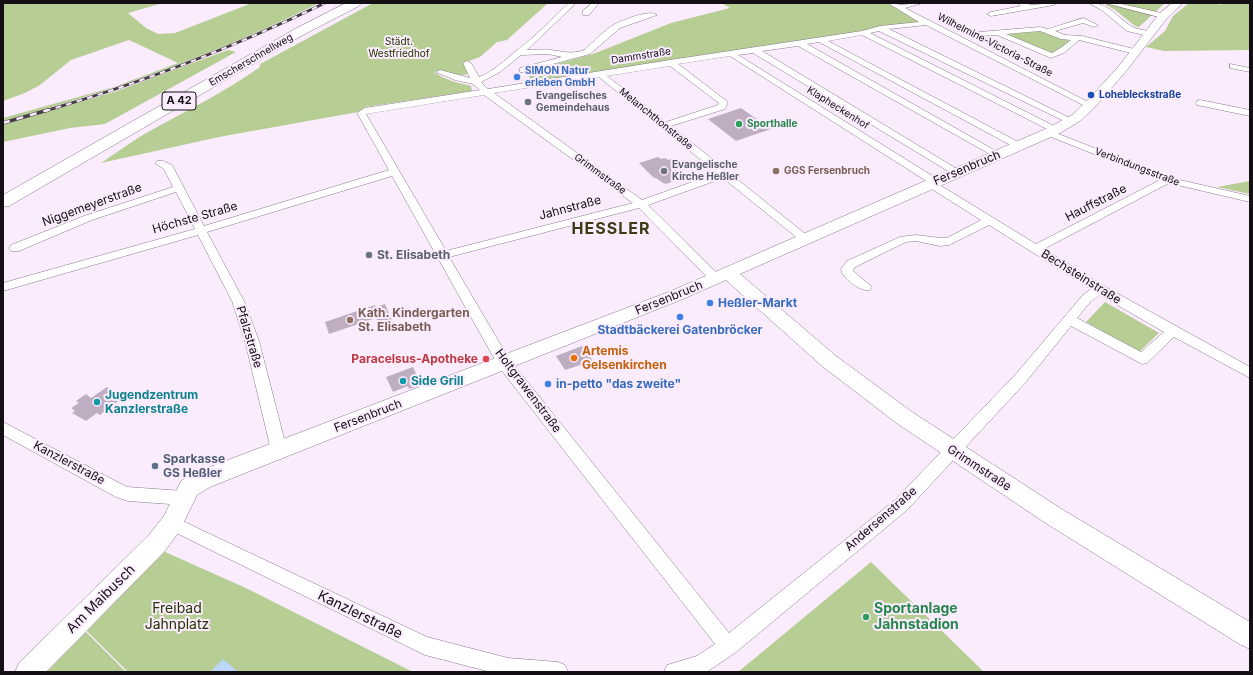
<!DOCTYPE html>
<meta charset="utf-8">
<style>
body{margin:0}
#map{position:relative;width:1253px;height:675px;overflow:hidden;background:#faecfd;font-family:Inter,sans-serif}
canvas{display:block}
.frame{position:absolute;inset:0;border:4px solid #140e15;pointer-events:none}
</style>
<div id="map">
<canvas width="1253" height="675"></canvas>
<div class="frame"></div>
</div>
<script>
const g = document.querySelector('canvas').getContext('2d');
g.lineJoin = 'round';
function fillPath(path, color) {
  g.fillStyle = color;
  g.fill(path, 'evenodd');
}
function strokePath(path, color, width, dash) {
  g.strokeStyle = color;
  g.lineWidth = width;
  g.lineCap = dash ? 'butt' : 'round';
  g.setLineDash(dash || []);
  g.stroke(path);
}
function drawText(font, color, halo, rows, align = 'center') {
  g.font = font + ' Inter,sans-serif';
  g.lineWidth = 4;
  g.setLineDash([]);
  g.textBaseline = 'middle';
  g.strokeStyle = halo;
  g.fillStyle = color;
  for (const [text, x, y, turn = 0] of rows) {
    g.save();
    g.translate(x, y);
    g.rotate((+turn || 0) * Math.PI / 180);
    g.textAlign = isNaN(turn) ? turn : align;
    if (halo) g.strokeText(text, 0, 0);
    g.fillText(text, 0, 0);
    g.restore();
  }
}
fillPath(new Path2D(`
 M3,3h160l-35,10 18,15 12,6 17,-1 77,-30h67c-102,51 -206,88 -316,118v-3l111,-31 64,-24 -49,-23 -58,20 -31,25 -15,8 -22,8z
 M373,3h175l-41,37 -10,2 -17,15 -17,6 5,11c-12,4 -21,-6 -34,-2 13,9 22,10 37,14l1,5 -107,16 -7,5 -139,25 -118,26c15,-10 31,-22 47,-31 38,-21 77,-40 112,-65v-3z
 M721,3h166l34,19 -389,61 -5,-11 66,-18 78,-31 59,-15z
 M1103,3h62l-26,24 -4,-1 -20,-16z
 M1189,3h24l9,2 -2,-2 30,1v46l-86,1 -18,-4 19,-16 8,-15z
 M1040,30l30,11 -16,14 -51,-22z
 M228,50l8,2 -131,72 -35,4 -67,14v-17l114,-34z
 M1250,181v13l-33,-7z
 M1105,302l54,31 -20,19 -53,-30z
 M163,551l85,38 165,83h-285l-41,-41z
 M871,562l113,110h-246z
 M86,632l40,40h-79z`), '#b6ce93');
fillPath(new Path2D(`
 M223,659l15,13h-28z`), '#bcd6fc');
fillPath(new Path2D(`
 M741,108l30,21 -35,12 -28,-22z
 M658,157l3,2 4,-1 3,2 3,-1 11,10h-2l7,7 -21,8 -3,-1 -7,-5h-2l-15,-15z
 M385,304l10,24 -13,5 -6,-15 -47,16 -4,-12 50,-17 1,2z
 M582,346l11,15 -28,9 -9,-14z
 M413,367l8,18 -12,4 -1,-3 -15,6 -7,-15z
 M107,387l11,6 -4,3 7,3 -21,16 -3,-2 -11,8 -14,-8 3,-2 -4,-3 8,-5 -3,-2 10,-7 5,4z`), '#bfaec1');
const street = new Path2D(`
 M569,3h7l-49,47c7,0 15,-1 23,0 13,1 21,5 34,0 10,-8 20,-20 31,-26 8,-4 35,-15 42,-9l-37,13 -30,26 -67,18h-3v-4l42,-11 -14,-3 -27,1 -21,17 -19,10 7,7 182,-29 192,-29 18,-5 39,-4 -31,-19h8l3,2 24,-2 -18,5 189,97 -1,2h-6l-161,-82 -37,4 187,92 -2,2h-6l-189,-92 -9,2 188,95 2,2 -4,3 115,45 79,18v6l-81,-19 -125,66 60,37 146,81v11l-76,-41 -27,26 -5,1 -71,-38 -46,57 -118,127 -172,143 -27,18 -4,1h-40l3,-7 30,-9 18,-12 -216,-277 -107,-191 -185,56 37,69 15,40 28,109 -3,4 -5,2 -5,-2 -3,-4 -26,-109 -13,-40 -34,-66 -195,56v-8l192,-54 -19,-37 -84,28 -73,31h-8l-2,-3 2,-3 73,-29 89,-29 -9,-18 -9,-6 2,-2h6l9,4 32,61 185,-56 -32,-57 8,-5 115,-18 -7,-6 -18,-4 -19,-8 4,-2 30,8 -7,-15 4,-2 4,2 8,14c14,-5 26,-17 37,-26 19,-14 36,-32 53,-48zM862,35l187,95 -5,3 2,2 114,45 -124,64 -98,-60 2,-2 -1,-2 -201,-125 15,-2 200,121h8l1,-2 -200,-121 36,-5 197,111h6l2,-2 -196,-111 12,-2 197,106h6l2,-2 -2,-2 -194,-103zM730,56l198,126 -2,2 1,2 54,34 -34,18h-7l-24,-3 -16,2 -53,24 -6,8 1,4c5,8 19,19 28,17l2,-3 -19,-16 2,-4 51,-25 10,-1 24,5 9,-1 40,-20 102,64 -8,6 -68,80 -120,125 -166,133 -220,-274 -60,-102 190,-49 73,74h8l2,-3 -2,-3 -72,-71 75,-27 78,63h8l2,-2 -2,-2 -138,-111 54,-17 3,-7 -50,-38zM670,66l49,37 -1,2 -52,17 -59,-46zM599,77l118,96 -75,27 -148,-107zM484,95l149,108 -187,48 -80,-137zM1100,295l64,37 -23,20 -64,-34 14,-17z
 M592,3h7l-10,12h-6v-4z
 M1017,3h9l4,2 27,-2 -3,2 -63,11 -4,-2 4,-2 30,-6z
 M1089,3c21,0 26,13 42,23 6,4 15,3 21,8l-4,2 -21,-5 -24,-20z
 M1105,3h12l49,11 1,2 -4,2z
 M1083,18l15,7 -4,2 -11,-4 -28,8 10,4 17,1 56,14 1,2 -4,2 -56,-14 -15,13 -13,5 -54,-23 -18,1 -4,-2 4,-2 61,-5 8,2zM1040,31l21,8 10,1 -9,7 -10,6 -46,-19z
 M1230,64l20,4v4l-20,-4z
 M1200,100l50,10v6l-53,-11 -1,-2 1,-2z
 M3,422l124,65 57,4 6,2 2,5 -2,5 -6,2 -56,-4 -12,-4 -113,-62z
 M172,516l255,121 81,21 50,4 7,3 3,7h-77l-66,-17 -259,-127 -2,-5 2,-5z`);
const secondary = new Path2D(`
 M1172,3h11l-16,15 -40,52 -33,38 -14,13 -20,12 -320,141 96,82 76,56 148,96 190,114v27l-9,-4 -197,-123 -146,-98 -76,-58 -96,-86 -43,19 -473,188 -13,8 -17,35 -15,21 -119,121h-31l4,-9 130,-128 15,-19 17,-35 13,-8 477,-182 379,-164 22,-12 14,-13 33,-36 40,-52z`);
const highway = new Path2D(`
 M346,3h15l-2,3 -56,29 -294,171 -6,1v-12l292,-166z`);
strokePath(street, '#88788b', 1);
strokePath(secondary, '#88788b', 1);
strokePath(highway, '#88788b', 1);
fillPath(street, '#fff');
fillPath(secondary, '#fff');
fillPath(highway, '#fff');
const railFar1 = new Path2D(`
 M45,111c97,-28 189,-64 280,-108`);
const rail = new Path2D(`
 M3,123l45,-13`);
strokePath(railFar1, '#463e47', 3);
strokePath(rail, '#463e47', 3.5);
strokePath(railFar1, '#faecfd', 2, [5.5]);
strokePath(rail, '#faecfd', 2.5, [7]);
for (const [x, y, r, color] of [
 [517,77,4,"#3f7fe0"],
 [1091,95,4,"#1a4fb4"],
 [528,102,4,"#6b7280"],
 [739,124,4,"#2e9e5b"],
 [664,171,4,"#6b7280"],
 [776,171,4,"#8d6e63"],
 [369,255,4,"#6b7280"],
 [710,303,4,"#3f7fe0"],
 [680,317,4,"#3f7fe0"],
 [350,320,4,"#8d6e63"],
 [574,358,4,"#e8710a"],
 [486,359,4,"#e0444e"],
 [403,381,4,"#0f9aa8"],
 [548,384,4,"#3f7fe0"],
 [97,402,4,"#0f9aa8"],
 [155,466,4,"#5c6f8a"],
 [866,617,4,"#2e9e5b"]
]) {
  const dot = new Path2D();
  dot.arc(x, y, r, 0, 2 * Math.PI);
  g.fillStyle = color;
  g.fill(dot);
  strokePath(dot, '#faecfd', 1.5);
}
drawText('10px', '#233300', '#faecfd', [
 ["Städt.",399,42],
 ["Westfriedhof",399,54]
]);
drawText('10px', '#140e15', '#faecfd', [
 ["Wilhelmine-Victoria-Straße",995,45,27],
 ["Dammstraße",641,56,-9],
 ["Emscherschnellweg",251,60,-30],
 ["Klapheckenhof",838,108,32],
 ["Melanchthonstraße",656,119,39],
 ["Verbindungsstraße",1137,167,21],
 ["Grimmstraße",600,174,36]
]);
drawText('bold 10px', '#366cbe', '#faecfd', [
 ["SIMON Natur",525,71],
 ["erleben GmbH",525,83]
], 'left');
drawText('bold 10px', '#164399', '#faecfd', [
 ["Lohebleckstraße",1099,95]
], 'left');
drawText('bold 10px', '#5b616d', '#faecfd', [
 ["Evangelisches",536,96],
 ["Gemeindehaus",536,108],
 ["Evangelische",672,165],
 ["Kirche Heßler",672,177]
], 'left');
drawText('bold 10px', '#27864d', '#faecfd', [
 ["Sporthalle",747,124]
], 'left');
drawText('bold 10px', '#785e54', '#faecfd', [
 ["GGS Fersenbruch",784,171]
], 'left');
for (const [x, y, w] of [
 [179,101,34]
]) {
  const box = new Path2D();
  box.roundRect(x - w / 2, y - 9, w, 18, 3);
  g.fillStyle = '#faecfd';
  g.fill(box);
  strokePath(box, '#140e15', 1);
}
drawText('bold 11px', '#140e15', null, [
 ["A 42",179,101]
]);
drawText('12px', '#140e15', '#faecfd', [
 ["Fersenbruch",967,168,-23],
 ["Hauffstraße",1096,203,-27],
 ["Niggemeyerstraße",92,205,-20],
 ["Jahnstraße",570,208,-15],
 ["Höchste Straße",195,218,-16],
 ["Bechsteinstraße",1081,277,32],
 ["Fersenbruch",669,298,-22],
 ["Pfalzstraße",249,337,73],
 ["Holtgrawenstraße",528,391,53],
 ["Fersenbruch",368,416,-21],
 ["Kanzlerstraße",69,463,28],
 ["Grimmstraße",979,468,33],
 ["Andersenstraße",881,519,-41]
]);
drawText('bold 12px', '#5b616d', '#faecfd', [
 ["St. Elisabeth",377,255]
], 'left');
drawText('bold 12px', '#366cbe', '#faecfd', [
 ["Heßler-Markt",718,303],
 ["Stadtbäckerei Gatenbröcker",680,330,"center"],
 ["in-petto \"das zweite\"",556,384]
], 'left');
drawText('bold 12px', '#785e54', '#faecfd', [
 ["Kath. Kindergarten",358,313],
 ["St. Elisabeth",358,327]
], 'left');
drawText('bold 12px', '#c56008', '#faecfd', [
 ["Artemis",582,351],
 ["Gelsenkirchen",582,365]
], 'left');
drawText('bold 12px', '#be3a42', '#faecfd', [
 ["Paracelsus-Apotheke",478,359]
], 'right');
drawText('bold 12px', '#0d838f', '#faecfd', [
 ["Side Grill",411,381],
 ["Jugendzentrum",105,395],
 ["Kanzlerstraße",105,409]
], 'left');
drawText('bold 12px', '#4e5e75', '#faecfd', [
 ["Sparkasse",163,459],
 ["GS Heßler",163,473]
], 'left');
drawText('14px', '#140e15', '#faecfd', [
 ["Am Maibusch",101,599,-45],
 ["Kanzlerstraße",360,615,26]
]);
drawText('14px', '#233300', '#faecfd', [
 ["Freibad",177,609],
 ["Jahnplatz",177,625]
]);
drawText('bold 14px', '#27864d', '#faecfd', [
 ["Sportanlage",874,609],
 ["Jahnstadion",874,625]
], 'left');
g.letterSpacing = '1px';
drawText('bold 16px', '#3d3b11', '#faecfd', [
 ["HESSLER",611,229]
]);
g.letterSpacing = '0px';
</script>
